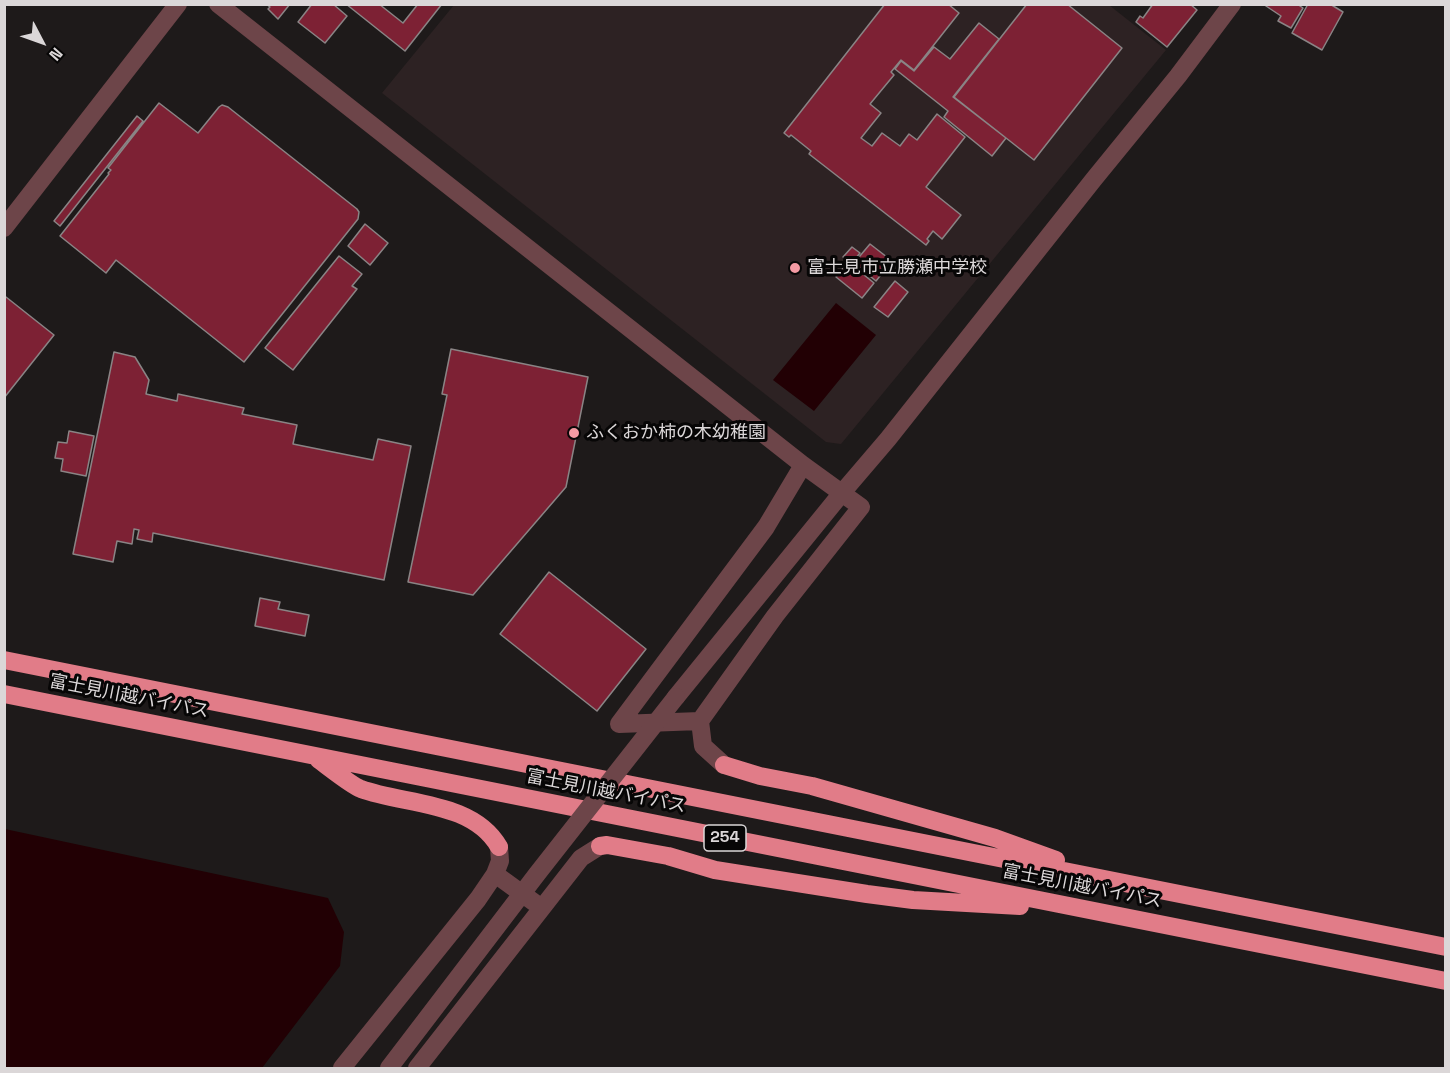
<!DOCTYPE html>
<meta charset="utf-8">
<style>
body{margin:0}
#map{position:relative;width:1450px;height:1073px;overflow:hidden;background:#1e1a1a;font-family:"Space Grotesk",sans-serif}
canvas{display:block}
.frame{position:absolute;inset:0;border:6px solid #dbd7d8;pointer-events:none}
.north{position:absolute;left:12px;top:12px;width:60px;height:60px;-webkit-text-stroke:4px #070606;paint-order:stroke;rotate:131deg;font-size:16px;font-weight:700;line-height:24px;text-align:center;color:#dbd7d8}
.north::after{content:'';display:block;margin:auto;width:21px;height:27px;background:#dbd7d8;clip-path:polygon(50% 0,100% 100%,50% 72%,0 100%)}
</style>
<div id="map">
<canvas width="1450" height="1073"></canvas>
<div class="frame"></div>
<div class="north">N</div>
</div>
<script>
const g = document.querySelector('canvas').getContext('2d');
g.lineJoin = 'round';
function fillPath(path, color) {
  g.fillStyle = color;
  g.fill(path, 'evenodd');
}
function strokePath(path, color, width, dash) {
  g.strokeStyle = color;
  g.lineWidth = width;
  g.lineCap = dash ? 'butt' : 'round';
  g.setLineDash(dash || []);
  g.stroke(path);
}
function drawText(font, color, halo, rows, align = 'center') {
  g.font = font + ' "Space Grotesk","Noto Sans JP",sans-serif';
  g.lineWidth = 6;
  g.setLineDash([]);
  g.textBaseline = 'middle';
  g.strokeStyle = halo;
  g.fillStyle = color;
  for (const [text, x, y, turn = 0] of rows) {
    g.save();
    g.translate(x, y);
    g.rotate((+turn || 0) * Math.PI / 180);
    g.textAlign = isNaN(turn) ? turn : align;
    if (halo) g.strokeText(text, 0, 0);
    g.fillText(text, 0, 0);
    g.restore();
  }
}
fillPath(new Path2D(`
 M454,5h655l57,45 -325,394 -15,-2 -444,-349z`), '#2d2223');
fillPath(new Path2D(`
 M836,303l40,32 -62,76 -41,-31z
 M5,829l323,69 16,34 -4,34 -78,102h-257z`), '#220004');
const building = new Path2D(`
 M266,4h24l-12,15 -10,-10 2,-2z
 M312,4h21l14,12 -22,27 -27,-21z
 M346,4h33l24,19 15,-19h24l-37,47z
 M885,4h63l11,9 -45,57 -13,-10 -10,12 3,3 -24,29 11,9 -20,25 11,8 10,-13 18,13 9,-12 8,6 20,-26 28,23 -39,50 35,28 -19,24 -9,-8 -6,8 2,2 -3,4 -117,-91 2,-3 -20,-16 -2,2 -5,-4z
 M1027,4h40l55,44 -88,112 -80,-63z
 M1153,4h37l7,6 -30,37 -31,-25 4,-6 3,2z
 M1263,4h34l6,4 -12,20 -13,-7 3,-5z
 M1308,4h22l13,8 -21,38 -30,-17z
 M979,23l20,16 -46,58 53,41 -14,18 -48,-39 4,-6 -53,-42 6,-8 13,10 20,-24 16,12z
 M159,103l39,30 21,-26 3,-2 6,2 129,102 2,3 -1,7 -114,143 -128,-102 -10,13 -46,-37 49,-62 -1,-1 3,-3 -3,-2z
 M137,116l6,5 -83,105 -6,-5z
 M365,224l23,19 -18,22 -22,-19z
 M870,244l22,17 -16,20 -22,-18z
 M852,247l8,6 -9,11 -8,-7z
 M339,256l23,18 -10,12 5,3 -64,81 -28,-22z
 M848,262l26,21 -12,15 -26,-21z
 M895,281l13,11 -20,25 -14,-10z
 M6,297l48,38 -50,63v-99z
 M451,349l137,28 -22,110 -93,108 -65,-13 39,-187 -5,-1z
 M114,352l21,5 14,23 -3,14 31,7 1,-7 66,14 -2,6 55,11 -4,19 80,16 5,-21 33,7 -27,134 -231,-47 -1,9 -15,-3 2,-9 -5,-1 -2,15 -15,-3 -4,21 -40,-8z
 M69,431l25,5 -8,40 -25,-5 2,-12 -8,-1 3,-16 9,1z
 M549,572l97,77 -49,62 -97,-77z
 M260,598l20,4 -2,7 31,6 -4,21 -50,-10z`);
fillPath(building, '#7d2134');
strokePath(building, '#8a8485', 1.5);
strokePath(new Path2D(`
 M218,4l585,461 58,42 -86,109 -75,105 3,25 21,19
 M4,228l174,-224
 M676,697l165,-203 47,-55 206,-260 84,-103 54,-72
 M700,721l-81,3 147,-197 37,-62
 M495,874l40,29
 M342,1068l136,-169 17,-25 5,-13 -1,-14
 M417,1068l164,-210 19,-12`), '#6d4549', 18);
strokePath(new Path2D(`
 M4,660l1442,287
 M4,694l1442,287
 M319,760c11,8 32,25 42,29 44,16 112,12 138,58
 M724,765l36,11 52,10 183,52 61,22
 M600,846l7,-1 61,11 47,14 152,24 46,6 107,6`), '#e17c88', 18);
strokePath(new Path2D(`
 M389,1068l148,-194 139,-177`), '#6d4549', 18);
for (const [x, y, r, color] of [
 [795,268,6,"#f49aa3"],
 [574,433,6,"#f49aa3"]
]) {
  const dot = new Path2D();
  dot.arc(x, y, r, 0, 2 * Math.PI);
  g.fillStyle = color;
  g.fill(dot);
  strokePath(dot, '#070606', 2);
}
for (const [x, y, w] of [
 [725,838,42]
]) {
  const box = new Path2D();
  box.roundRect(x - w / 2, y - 13, w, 26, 4.5);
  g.fillStyle = '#070606';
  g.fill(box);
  strokePath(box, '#dbd7d8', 1.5);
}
drawText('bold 16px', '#dbd7d8', null, [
 ["254",725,838]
]);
drawText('18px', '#dbd7d8', '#070606', [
 ["富士見市立勝瀬中学校",807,268],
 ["ふくおか柿の木幼稚園",586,433]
], 'left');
drawText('18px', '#dbd7d8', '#070606', [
 ["富士見川越バイパス",129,697,11],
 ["富士見川越バイパス",606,792,11],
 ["富士見川越バイパス",1082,887,11]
]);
</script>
